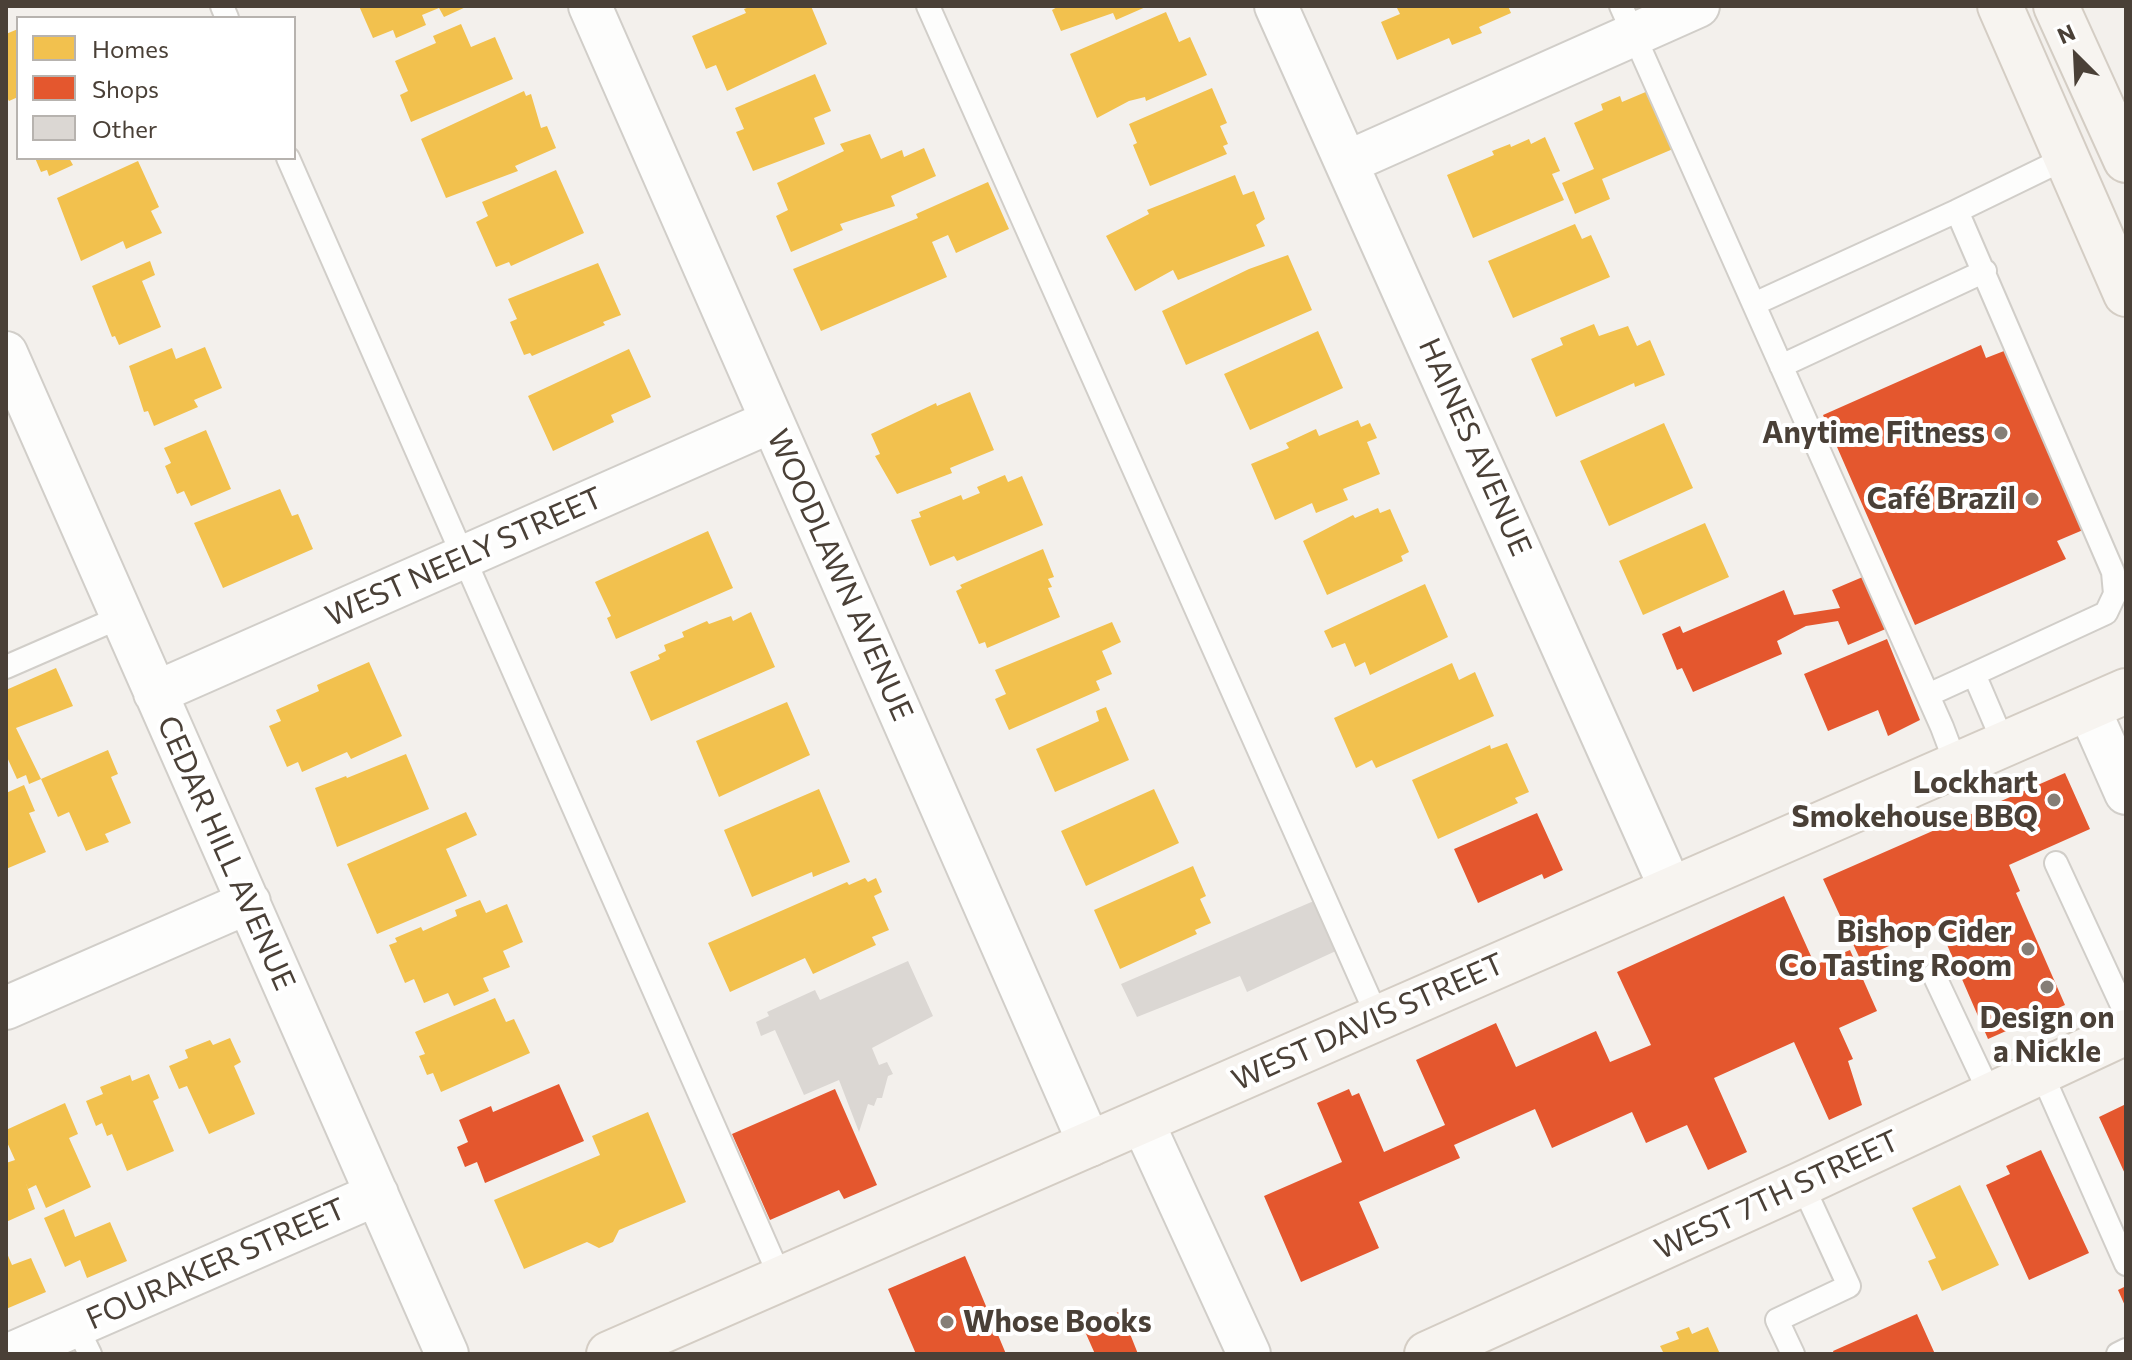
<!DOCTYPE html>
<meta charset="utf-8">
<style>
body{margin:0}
#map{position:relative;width:2132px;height:1360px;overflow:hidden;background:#f3f0ec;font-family:Commissioner,sans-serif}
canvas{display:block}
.frame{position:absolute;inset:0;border:8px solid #4a4037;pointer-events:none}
.legend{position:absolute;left:16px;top:16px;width:280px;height:144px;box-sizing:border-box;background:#fff;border:2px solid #b7b3af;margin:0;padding:10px 14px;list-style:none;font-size:24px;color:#4a4037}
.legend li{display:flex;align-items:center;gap:16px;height:40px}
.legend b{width:40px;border:2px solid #b7b3af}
.north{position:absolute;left:2036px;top:16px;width:80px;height:80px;-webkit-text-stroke:6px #fff;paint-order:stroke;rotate:336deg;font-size:22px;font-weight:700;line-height:32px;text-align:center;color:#4a4037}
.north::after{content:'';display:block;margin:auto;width:28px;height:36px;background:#4a4037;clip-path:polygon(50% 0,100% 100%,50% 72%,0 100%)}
</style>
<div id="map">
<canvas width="2132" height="1360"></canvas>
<div class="frame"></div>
<ul class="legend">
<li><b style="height:22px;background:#f2c14e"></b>Homes</li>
<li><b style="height:22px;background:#e4572e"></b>Shops</li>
<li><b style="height:22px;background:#dbd7d3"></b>Other</li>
</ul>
<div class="north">N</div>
</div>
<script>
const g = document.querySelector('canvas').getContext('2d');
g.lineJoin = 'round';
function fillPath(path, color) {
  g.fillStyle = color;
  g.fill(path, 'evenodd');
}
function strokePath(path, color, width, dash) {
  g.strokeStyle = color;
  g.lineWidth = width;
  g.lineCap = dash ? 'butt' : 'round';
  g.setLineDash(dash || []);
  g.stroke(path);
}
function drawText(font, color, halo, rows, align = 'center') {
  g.font = font + ' Commissioner,sans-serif';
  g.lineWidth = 8;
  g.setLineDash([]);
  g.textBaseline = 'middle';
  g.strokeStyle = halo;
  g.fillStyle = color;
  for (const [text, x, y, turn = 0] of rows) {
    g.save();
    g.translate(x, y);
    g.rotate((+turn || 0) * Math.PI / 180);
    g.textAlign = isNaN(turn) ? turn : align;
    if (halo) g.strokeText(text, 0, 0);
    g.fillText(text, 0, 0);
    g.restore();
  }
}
fillPath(new Path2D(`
 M359,6h109l-24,11 -5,-9 -17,7 4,10 -30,13 -3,-8 -20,8z
 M752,6h59l16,38 -100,47 -11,-26 -10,4 -14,-33 54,-23 -2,-4z
 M1059,6h89l-32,14 -3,-7 -52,18 -9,-21z
 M1396,6h112l3,7 -32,14 3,6 -30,12 -3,-7 -52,22 -16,-38 19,-8z
 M1166,12l13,30 11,-5 17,38 -61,26 -1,-4 -16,4 -32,17 -27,-64z
 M461,24l10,23 24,-10 18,42 -102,43 -11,-27 8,-4 -13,-30 41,-18 -3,-7z
 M18,29v68l-9,4 -3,-5v-62z
 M815,74l16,37 -17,7 11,26 -72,27 -17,-39 8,-3 -9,-21z
 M1212,88l15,35 -7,3 8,18 -5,2 4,8 -77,32 -17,-41 4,-2 -8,-19z
 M524,91l2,5 5,-2 10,34 6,-2 9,22 -41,18 3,5 -72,27 -25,-59z
 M1648,91l25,58 -71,30 8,20 -35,15 -13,-31 32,-14 -20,-46 29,-13 -2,-6 19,-8 2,6z
 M870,134l11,25 21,-9 2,7 20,-9 12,28 -45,20 4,10 -55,18 3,6 -52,22 -15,-36 12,-6 -11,-27 67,-32 -4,-7z
 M1545,137l15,34 -8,3 12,26 -91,38 -26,-63 47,-20 -2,-4 18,-7 1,3 18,-8 2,5z
 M35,158h34l4,7 -24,11 -2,-6 -6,2z
 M138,161l21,46 -8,4 11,22 -36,16 -3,-8 -42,20 -24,-63z
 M556,170l28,63 -73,33 -2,-4 -13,5 -20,-45 12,-6 -6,-14z
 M1235,175l8,20 11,-4 11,28 -9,6 9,21 -87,34 -5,-10 -38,21 -29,-55 43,-22 -2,-4z
 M988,182l21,47 -53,24 -8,-18 -16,7 15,35 -126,54 -28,-62 125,-51 -2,-4z
 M1575,224l7,15 9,-4 19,42 -97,41 -25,-57z
 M1288,255l24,55 -126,55 -24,-54 87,-42z
 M150,261l5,14 -13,6 19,46 -42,18 -4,-9 -3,1 -20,-51z
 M598,263l23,52 -18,7 2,3 -73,31 -2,-3 -6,2 -14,-33 7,-3 -9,-20z
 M1594,324l5,12 29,-10 9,20 13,-6 15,35 -30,12 -1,-4 -78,34 -25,-58 32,-14 -3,-7z
 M1318,331l25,57 -93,42 -26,-56z
 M205,347l17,41 -28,12 4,7 -44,19 -6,-15 -4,1 -15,-46 43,-18 4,11z
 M629,349l22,48 -40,18 3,7 -61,29 -25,-55z
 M970,392l24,58 -44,18 2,5 -55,21 -22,-38 5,-2 -9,-20 65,-31 1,3z
 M1358,420l3,7 9,-4 7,15 -10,4 13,32 -37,15 5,11 -32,13 -4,-10 -37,17 -24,-56 38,-16 -3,-5 30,-14 3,7z
 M1664,423l29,65 -84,38 -29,-65z
 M206,430l25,59 -40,17 -7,-15 -7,3 -12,-28 6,-3 -7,-15z
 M1005,475l3,7 14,-6 21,49 -86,36 -3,-5 -24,10 -19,-46 10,-3 -2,-5 42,-17 2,5 17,-7 -3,-6z
 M280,489l12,27 6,-2 15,35 -90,39 -29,-65z
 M1378,508l2,5 10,-4 19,43 -8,4 2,5 -76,34 -24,-54 50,-26 2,3z
 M1705,523l24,54 -86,38 -24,-54z
 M708,531l25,57 -117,51 -9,-21 4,-2 -16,-34z
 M1043,549l11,28 -6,2 4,8 -4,1 12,29 -73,31 -2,-6 -6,2 -23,-53 6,-3 -2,-3z
 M1425,584l23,53 -78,38 -5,-13 -10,5 -10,-24 -13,5 -8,-17z
 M751,612l24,55 -124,54 -21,-49 30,-13 -2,-4 8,-4 -2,-6 20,-8 -2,-5 25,-11 2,3 22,-8 2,5z
 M1112,622l9,20 -19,9 10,23 -16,7 4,9 -91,40 -14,-31 11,-5 -11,-24z
 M369,662l33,74 -51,23 -4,-7 -45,20 -4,-10 -11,5 -18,-41 12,-5 -5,-11 43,-19 -2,-6z
 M1452,663l7,17 16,-8 19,44 -118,52 -4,-8 -16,8 -22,-50z
 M56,668l17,38 -57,22 25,51 67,-29 10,24 -7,3 20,46 -26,11 4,8 -23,9 -17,-39 -11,5 -17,-38 -12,5 -3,-9 -9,4 -11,-24v-65z
 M787,702l23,53 -91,42 -23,-56z
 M1106,707l23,53 -74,32 -19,-43 63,-28 -3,-10z
 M1507,743l22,49 -14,6 3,5 -80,36 -26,-59 78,-35 1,4z
 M406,754l23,55 -92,38 -22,-59 31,-12 1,2z
 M24,785l11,26 -6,2 17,39 -40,17v-76z
 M819,789l31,73 -37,15 -1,-5 -60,25 -28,-67z
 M1154,789l25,54 -93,43 -25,-55z
 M466,812l11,23 -31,14 21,47 -90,38 -30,-70z
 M1193,866l13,30 -6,3 11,24 -16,7 2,4 -77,35 -26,-59z
 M865,878l3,4 8,-4 6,14 -8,4 15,34 -17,7 4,8 -63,29 -8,-16 -75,34 -22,-49 139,-61 2,3z
 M480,900l6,13 21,-9 16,38 -20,9 7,16 -27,11 6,13 -35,15 -6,-13 -24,10 -10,-24 -9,4 -16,-38 8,-3 -2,-4 26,-11 2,4 34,-15 -2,-6z
 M495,998l11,24 8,-3 16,34 -89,39 -8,-19 -6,2 -8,-19 6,-2 -10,-22z
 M230,1038l11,24 -7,4 21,48 -46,20 -22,-48 -8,3 -10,-23 19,-8 -3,-8 25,-10 3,5z
 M149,1074l10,24 -6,3 21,50 -47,20 -15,-37 -5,2 -5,-13 -6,3 -10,-25 17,-7 -3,-7 30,-12 2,6z
 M65,1103l13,31 -9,4 22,49 -45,21 -10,-23 -8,4 -3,-8 10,28 -29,13v-59l9,-3 -9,-20v-10z
 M648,1112l38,90 -67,28 -6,12 -14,6 -12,-6 -63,27 -30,-69 106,-45 -8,-19z
 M1960,1185l39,80 -57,26 -14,-30 8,-3 -24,-50z
 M64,1209l11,28 35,-15 17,39 -40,17 -7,-18 -15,7 -21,-49z
 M6,1251l6,14 19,-7 15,34 -40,17z
 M1689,1327l3,7 16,-7 12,27h-56l-4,-8 19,-7 -3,-7z`), '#f2c14e');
fillPath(new Path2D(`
 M1981,345l5,13 18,-7 79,179 -26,11 9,18 -151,66 -92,-210z
 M1865,576l23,52 -40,17 -10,-24 -32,5 -29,15 5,13 -89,38 -11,-24 -5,2 -15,-36 18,-8 3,7 101,-43 10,25 46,-7 -8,-18z
 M1887,639l33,81 -32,16 -10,-26 -50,21 -24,-57z
 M2065,773l25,56 -81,36 11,26 -4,2 49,112 -77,34 -50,-115 -78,35 -37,-80z
 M1537,813l26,57 -19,9 -2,-5 -64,29 -24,-54z
 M1784,896l31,69 35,-15 27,61 -38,17 14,31 -5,2 14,44 -33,15 -35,-78 -80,36 33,74 -39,18 -21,-45 -41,18 -14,-31 -80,36 -17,-39 -81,36 6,13 -101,44 20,46 -78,34 -37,-86 78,-34 -25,-59 32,-14 3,7 7,-3 25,59 61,-27 -29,-65 80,-37 20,44 80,-36 14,31 41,-17 -34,-73z
 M559,1084l25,57 -99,42 -8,-21 -12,5 -8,-20 11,-5 -9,-22 32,-14 2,6z
 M835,1089l42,96 -33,14 -5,-9 -69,30 -38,-86z
 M2126,1104v72l-27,-59z
 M2041,1150l48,103 -60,27 -43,-95 24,-11 -4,-8z
 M965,1256l41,98h-90l-28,-65z
 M2126,1286v22l-8,-18z
 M1121,1311l17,43h-43l-12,-27z
 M1917,1314l18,40h-101l-1,-3z`), '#e4572e');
fillPath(new Path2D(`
 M1316,900l22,50 -91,42 -7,-16 -103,41 -16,-33z
 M908,961l25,55 -61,32 7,17 8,-3 6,12 -5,2 -6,22h-5l-3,8 -6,-2 -9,28 -20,-52 -35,15 -29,-65 -14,6 -5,-14 13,-6 -2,-4 48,-22 5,10z`), '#dbd7d3');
const lane = new Path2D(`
 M222,6l5,12
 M928,6l450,1012
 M1621,6l321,721 14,37
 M288,158l493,1121
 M1957,211l109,-53
 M1754,304l203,-93 156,361 2,22 -9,19 -132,61 30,70
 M1781,366l204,-95
 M6,667l117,-51
 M1928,695l46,-21
 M2056,863l70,151
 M1934,975l57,121
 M2041,1072l85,192
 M76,1325l14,29
 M1793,1354l-16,-34 72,-34 -47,-102
 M2118,1354l8,-4`);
const street = new Path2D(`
 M590,6l500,1139
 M1276,6l395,883
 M1348,162l350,-156
 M6,353l441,1001
 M155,693l617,-272
 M2088,707l38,86
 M6,1008l243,-106
 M1142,1121l107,233
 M11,1354l366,-160`);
const secondary = new Path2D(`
 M2000,6l126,288
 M2056,6l70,154
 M609,1354l1517,-663
 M1427,1354l375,-170 324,-152`);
strokePath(lane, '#d1cec9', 26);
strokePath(street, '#d1cec9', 46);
strokePath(secondary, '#d4cdc4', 48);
strokePath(lane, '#fdfdfc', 22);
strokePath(street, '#fdfdfc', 42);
strokePath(secondary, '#f7f4f0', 44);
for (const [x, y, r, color] of [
 [2001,433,8,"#857e76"],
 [2032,499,8,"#857e76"],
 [2054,800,8,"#857e76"],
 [2028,949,8,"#857e76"],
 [2047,987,8,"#857e76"],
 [947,1322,8,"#857e76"]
]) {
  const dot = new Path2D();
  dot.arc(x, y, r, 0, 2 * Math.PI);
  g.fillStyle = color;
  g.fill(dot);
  strokePath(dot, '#fff', 3);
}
drawText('bold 30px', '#4a4037', '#fff', [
 ["Anytime Fitness",1985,433],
 ["Café Brazil",2016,499],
 ["Lockhart",2038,783],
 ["Smokehouse BBQ",2038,817],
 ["Bishop Cider",2012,932],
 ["Co Tasting Room",2012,966],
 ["Design on",2047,1018,"center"],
 ["a Nickle",2047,1052,"center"],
 ["Whose Books",963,1322,"left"]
], 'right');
drawText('30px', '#4a4037', '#fff', [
 ["HAINES AVENUE",1475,447,66],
 ["WEST NEELY STREET",464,557,-24],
 ["WOODLAWN AVENUE",840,575,66],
 ["CEDAR HILL AVENUE",226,853,66],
 ["WEST DAVIS STREET",1368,1022,-24],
 ["WEST 7TH STREET",1777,1195,-25],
 ["FOURAKER STREET",216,1264,-24]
]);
</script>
